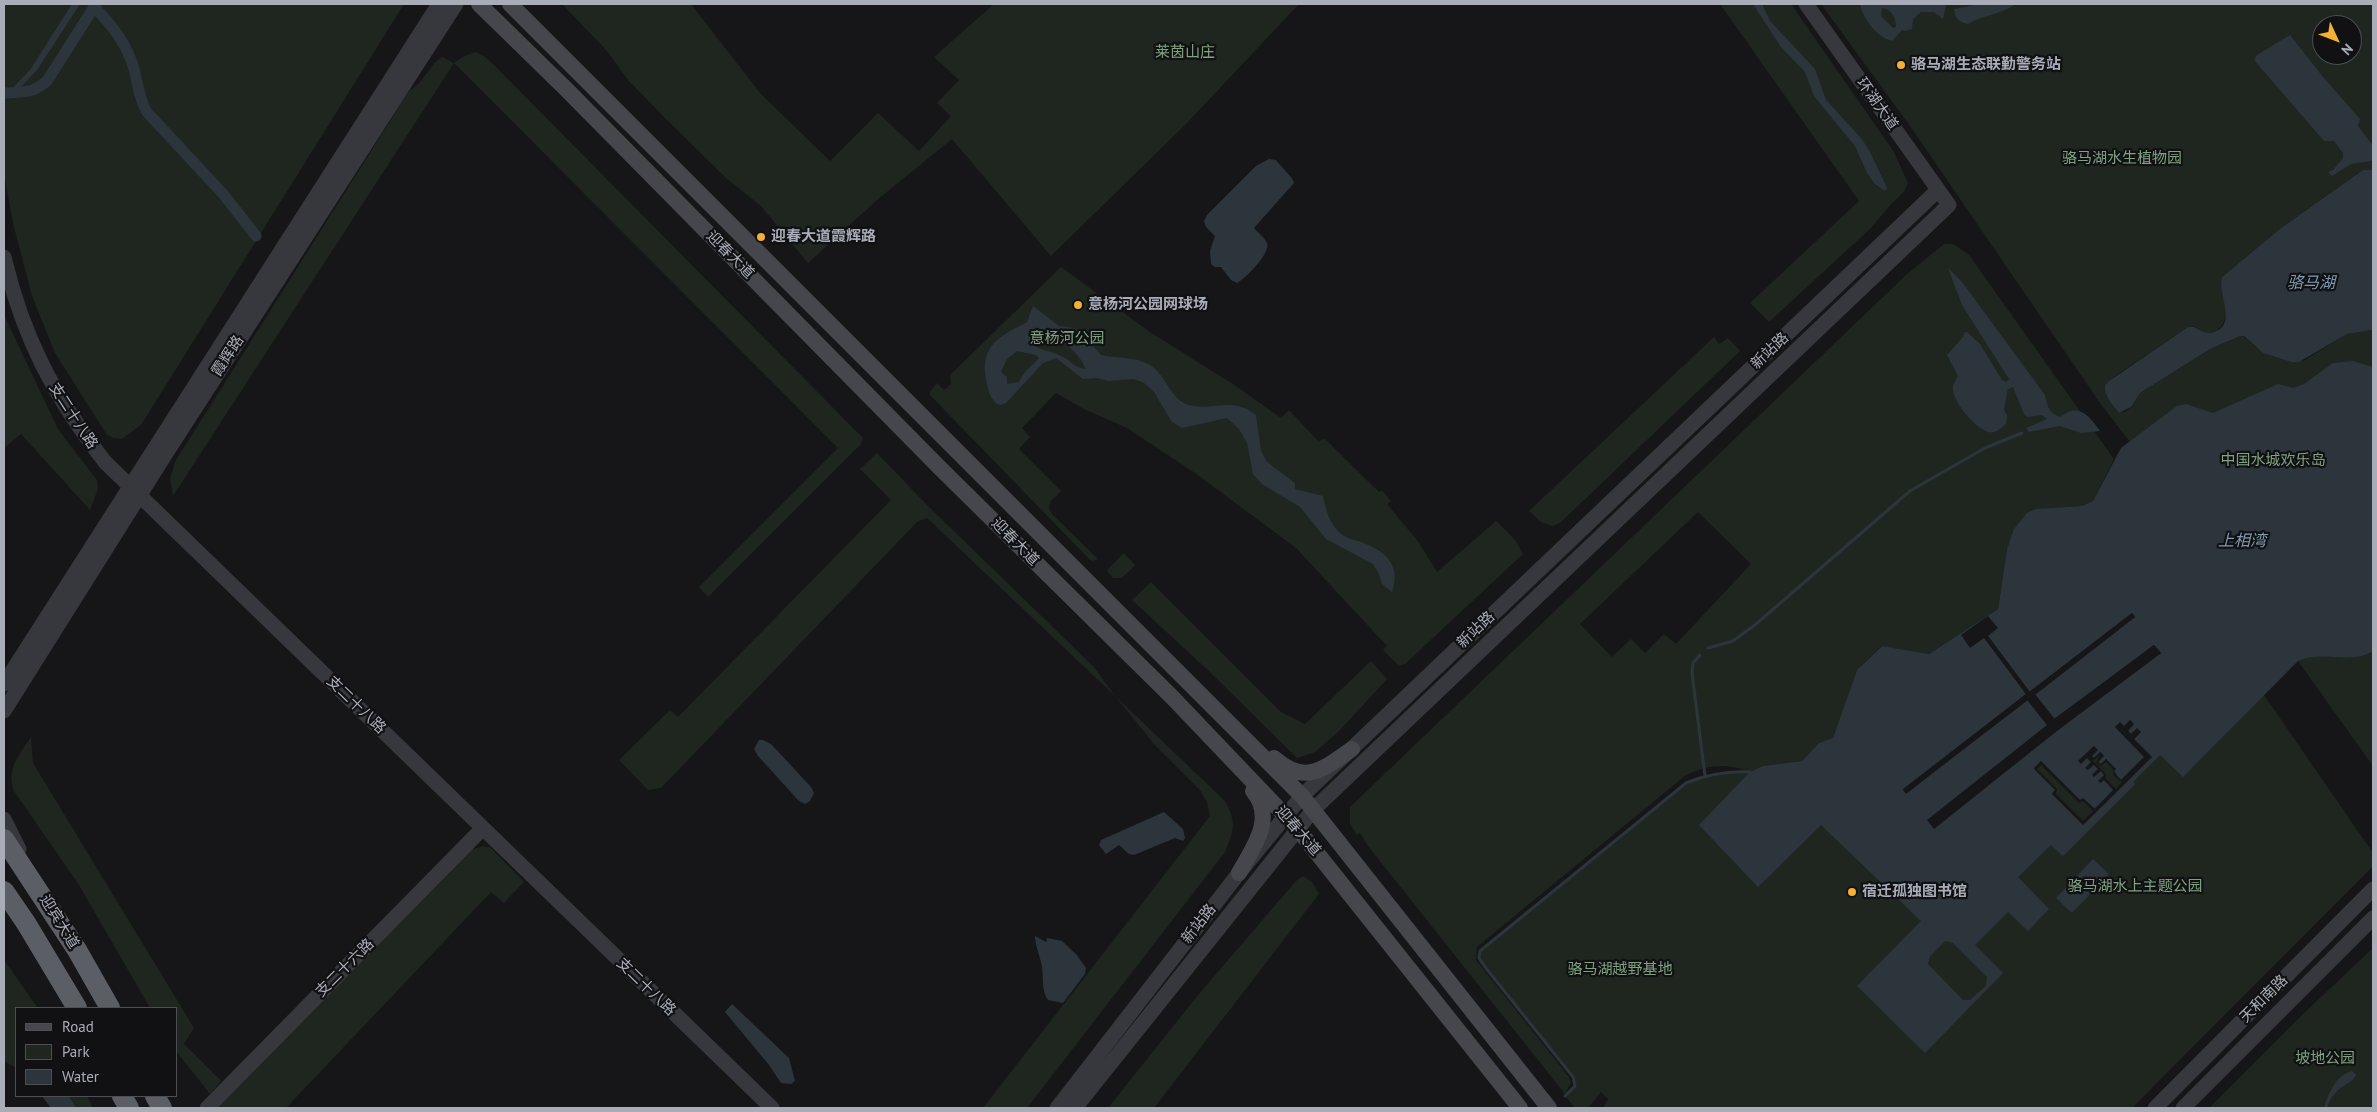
<!DOCTYPE html>
<meta charset="utf-8">
<style>
body{margin:0}
#map{position:relative;width:2377px;height:1112px;overflow:hidden;background:#161618;font-family:"PT Sans",sans-serif}
canvas{display:block}
.frame{position:absolute;inset:0;border:5px solid #a8adb8;pointer-events:none}
.legend{position:absolute;left:15px;top:1007px;width:162px;height:90px;box-sizing:border-box;background:#111113;border:1px solid #4d4f55;margin:0;padding:6px 9px;list-style:none;font-size:15px;color:#a8adb8}
.legend li{display:flex;align-items:center;gap:10px;height:25px}
.legend b{width:25px;border:1px solid #4d4f55}
.north{position:absolute;left:2312px;top:15px;width:50px;height:50px;box-sizing:border-box;background:#111113;border:1px solid #4d4f55;border-radius:50%;rotate:133deg;font-size:14px;font-weight:700;line-height:20px;text-align:center;color:#a8adb8}
.north::after{content:'';display:block;margin:auto;width:18px;height:22px;background:#f2b134;clip-path:polygon(50% 0,100% 100%,50% 72%,0 100%)}
</style>
<div id="map">
<canvas width="2377" height="1112"></canvas>
<div class="frame"></div>
<ul class="legend">
<li><b style="height:6px;background:#45474d"></b>Road</li>
<li><b style="height:14px;background:#1e261f"></b>Park</li>
<li><b style="height:14px;background:#2c353c"></b>Water</li>
</ul>
<div class="north">N</div>
</div>
<script>
const g = document.querySelector('canvas').getContext('2d');
g.lineJoin = 'round';
function fillPath(path, color) {
  g.fillStyle = color;
  g.fill(path, 'evenodd');
}
function strokePath(path, color, width, dash) {
  g.strokeStyle = color;
  g.lineWidth = width;
  g.lineCap = dash ? 'butt' : 'round';
  g.setLineDash(dash || []);
  g.stroke(path);
}
function drawText(font, color, halo, rows, align = 'center') {
  g.font = font + ' "PT Sans","Noto Sans SC",sans-serif';
  g.lineWidth = 4.5;
  g.setLineDash([]);
  g.textBaseline = 'middle';
  g.strokeStyle = halo;
  g.fillStyle = color;
  for (const [text, x, y, turn = 0] of rows) {
    g.save();
    g.translate(x, y);
    g.rotate((+turn || 0) * Math.PI / 180);
    g.textAlign = isNaN(turn) ? turn : align;
    if (halo) g.strokeText(text, 0, 0);
    g.fillText(text, 0, 0);
    g.restore();
  }
}
fillPath(new Path2D(`
 M4,4h400l-263,421 -19,14 -9,-1 -6,-3 -52,-82 -23,-57 -19,-73 -9,-49z
 M562,4h129l69,89 70,68 48,-48 41,38 32,-35 -14,-13 22,-23 -25,-23 60,-53h305l-112,119 -136,133 -99,-117 -75,61 -69,63 -47,-57 -34,-27 -62,-61 -37,-38 -21,-29z
 M1720,4h71l103,148 14,31 -4,9 -12,11 -21,25 -102,94 -19,-19 109,-102z
 M1821,4h552v166h-10l-82,58 -59,49c2,16 11,42 -5,53 -3,2 -7,4 -11,3 -7,-2 -10,-8 -18,-6l-73,49 -10,9c0,12 6,19 14,28l6,-1 6,-5 9,-14 70,-44 30,-13h3l20,17 28,9 14,-2 42,-26 26,-4v436l-75,-105 -198,-258 -190,-277zM2322,25h30v30h-30z
 M476,52l8,4 8,7 371,375 -2,6 -153,153 -9,-10 139,-139 -384,-385 -281,433 -3,-18 6,-18 233,-369c15,-8 19,-25 33,-34l12,6 10,-7z
 M1944,244h9l16,11 145,204 -21,42 -11,5 -46,3 -29,40 -9,60 -69,45 -48,-8 -24,24 -24,69 -14,4 -17,18 -39,5 147,143 131,-148 89,-41 134,-25 109,158v13l-241,242h-529l5,-9 -7,-7 -13,16h-13l-10,-12 10,-10 -2,-9 -88,-110 -6,-9 1,-7 206,-168 19,-7 19,-4 24,-1c-22,-8 -41,-6 -62,4l-209,172 -1,13 93,117 2,5 -6,12 -197,-248 -8,-13 -3,2 -7,-11v-17l557,-533zM1698,512l53,52 -75,80 -12,-10 -19,19 -14,-14 -19,18 -32,-33z
 M1061,267l89,65 86,54 45,32 8,-8 30,32 5,-4 55,54 3,-2 9,11 -4,3 30,36 20,32 59,-51 20,20 7,13 -118,110 -6,2 -16,-16 4,-4 -91,-98 -101,-75 -68,-45 -43,-19 -28,-16 -34,35 8,9 -11,12 42,42 -10,10 -2,7 3,6 46,45 -5,2 -3,-1 -160,-165v-3l7,-9 7,7 7,-6 -1,-9z
 M4,315l54,114 39,51 1,9 -8,21 -69,-76 -17,14z
 M1714,337l5,7 9,-6 12,13 -180,172 -7,3 -12,-4 -12,-11z
 M877,453l51,53 166,161 21,29 110,105c12,22 9,29 0,51l-198,256h-44l227,-292 -3,-14 -7,-12 -46,-46 -39,-48 -188,-178 -9,3 -257,267 -13,2 -29,-30 51,-50 8,7 213,-217 -31,-31z
 M1124,553l11,12 -13,13h-9l-6,-7 1,-2z
 M1151,582l130,130 24,12 66,-63 16,18 -48,52 -24,21 -18,6 -85,-84 -80,-74z
 M31,737l2,26 161,265 -10,16 37,37 -11,13 -34,-43v-43h-26l-71,-123 -65,-94c-8,-22 5,-36 17,-54z
 M483,846l8,2 33,34 -20,21 -13,-11 -205,216h-73l258,-258z
 M1303,876l9,6 7,12 -165,214h-46l90,-113 98,-114z
 M2373,948v160h-164l94,-94z
 M4,960l34,48h-22v60l-12,-7z
 M42,1096h45l6,12h-42z`), '#1e261f');
fillPath(new Path2D(`
 M72,4h8l-43,66 -21,22h-7l21,-22z
 M1753,4h9l8,17 45,48 11,31 35,38 8,12 18,38 -2,3 -10,-7 -8,-11 -12,-27 -41,-50 -9,-24 -24,-25z
 M1860,4h85l1,2 -3,13 -9,-7h-13l-8,7 -1,10 -7,2 -3,-1 -10,11c-15,-4 -29,-22 -32,-37zM1882,8c10,1 14,10 14,19l-3,1 -12,-12z
 M1980,4h36c-15,11 -32,10 -48,20 -9,-2 -13,-5 -14,-15z
 M2290,35l33,42 37,42 -2,7 15,20v13l-2,2 -20,3 -19,12 -4,-4 5,-2 10,-12v-5l-9,-12h-10l-70,-81 3,-5z
 M1269,159l7,1c4,6 17,17 18,23l-40,45c4,5 10,9 13,15 4,10 -22,36 -30,40l-6,-3 -10,-13h-6l-4,-3 -1,-13 5,-15 -9,-9 -2,-6 3,-6 49,-49z
 M2363,170h10v160l-26,4 -48,28h-8l-28,-9 -19,-17h-4l-30,13 -70,44 -9,14 -12,6c-7,-9 -15,-16 -14,-28l4,-4 79,-54c9,-2 14,7 22,6 30,-5 7,-39 12,-56l59,-49z
 M1948,268l14,14 83,113c3,12 3,17 15,22 19,-15 29,-1 40,14l-19,2 -21,-7 -31,6 -3,-4 21,-9 -5,-4 -15,2 -3,-3 -11,-27 -5,2 -4,21 3,5 -1,9c-5,4 -11,10 -17,8 -13,-2 -38,-32 -36,-45 0,-3 3,-7 5,-11l-11,-21 16,-18 2,-5h2l13,12 22,36 4,2 3,-3 -47,-74z
 M1033,306l26,20 15,2 7,4 20,23c16,4 34,1 49,10 15,9 20,32 36,39 26,9 45,-9 70,11l5,36 6,11 28,21v6l28,7c3,14 6,28 18,38 8,6 17,6 25,10 23,9 34,24 26,48l-10,-8 -3,-10 -6,-10 -47,-25 -26,-32 -38,-23 -9,-10 -6,-31 -8,-14 -12,-11 -45,10 -10,-6 -18,-30 -10,-9 -10,-4 -26,2 -11,-3 -14,1 -27,-21 -13,5 -37,40 -5,2c-7,-1 -12,-10 -13,-17 -11,-40 8,-50 39,-66zM1043,332c20,9 33,16 43,37 -13,-1 -15,-9 -25,-13 -12,-6 -19,-4 -30,-13l1,-4zM1017,351l19,4 3,3 -14,14 -6,10 -12,2v-7l-6,-5 6,-13z
 M2353,361l20,6v284c-22,14 -51,-1 -75,10l-115,116 -23,-22 -27,27 2,2 -72,72 -12,-11 -33,32 31,32 -21,22 -20,-19 -33,33 28,28 -78,80 -68,-67 64,-65 -100,-96 -63,62 -59,-62 51,-53 13,-6 39,-5 17,-18 14,-5 24,-68 25,-24 47,8 69,-45 9,-60 7,-20 13,-16 9,-4 46,-3 11,-5 28,-53 56,-42 9,-2 27,9 65,-29 15,4 11,-4 29,-21zM2132,613l3,4 -100,77 19,25 100,-74 7,8 -103,77 -124,98 -6,-8 120,-95 -20,-25 -122,93 -3,-4 123,-95 -41,-56 3,-2 41,56zM2130,720l4,4 -6,6 3,4 6,-6 4,4 -7,7 18,18 -69,68 -31,-32 3,-3 -21,-22 7,-7 39,40 3,-3 11,11 20,-19 -10,-10 -5,1 5,-6 -3,-4 -9,4 6,-6 -4,-4 -8,3 5,-6 -4,-4 -9,3 16,-15 3,4 -6,6 3,2 7,-6 3,4 -6,6 3,2 5,-5 10,10 -2,2 7,9 23,-23 -29,-30 5,-4 4,3zM1945,941l8,2 34,34 -1,9 -16,14h-7l-35,-36 2,-8z
 M759,740h4l8,4 40,43 3,6 -4,8 -5,3 -6,-3 -41,-45 -4,-7z
 M1164,812l19,17 2,9 -2,3 -8,-3 -41,17 -5,-1 -10,-9 -13,9 -7,-9 2,-5z
 M2093,859l16,15 -37,39 -16,-15z
 M1035,936l11,6 1,-4 15,3 14,13 10,14 -1,6 -22,29 -15,-3c-7,-10 -4,-21 -6,-32 -1,-10 -7,-22 -7,-32z
 M732,1004l57,54 6,23 -4,3 -10,-1 -12,-18 -44,-53z
 M2352,1071l4,4c-4,10 -22,10 -29,33h-3c4,-14 12,-33 28,-37z
 M42,1096h27l7,12h-25z`), '#2c353c');
fillPath(new Path2D(`
 M2132,613l3,4 -100,78 20,24 99,-74 7,8 -103,77 -124,99 -7,-9 120,-95 -20,-25 -121,94 -3,-4 123,-96 -42,-56 -14,10 -9,-13 27,-19 10,12 -10,8 42,56zM2154,648l3,5 -100,75 -122,97 -4,-5 119,-93 -20,-29h-4l-119,92 122,-96 4,-1v3l22,26z
 M2130,720l4,4 -6,7 3,3 6,-6 4,4 -7,7 18,18 -69,68 -31,-31 3,-4 -21,-21 7,-8 39,39 3,-2 12,11 18,-19 -9,-10 -3,3 -3,-2 6,-6 -3,-4 -7,6 -2,-2 6,-6 -4,-4 -6,5 -3,-2 6,-6 -4,-4 -6,6 -3,-3 16,-15 4,4 -6,6 2,2 6,-6 4,4 -6,6 3,2 5,-5 10,10 -2,2 2,4 5,5 23,-23 -29,-30 5,-5 4,4zM2100,755l-4,8 5,3 5,-4 7,7 1,7 8,6 -6,7 -11,-11 1,-4 -13,-13zM2041,765l38,38 4,-2 10,10 -10,10 -27,-27 1,-5 -20,-20z`), '#161618');
strokePath(new Path2D(`
 M1708,648l25,-7 23,-17 154,-133 75,-43 37,-15
 M1700,655l-7,8 -1,10 13,103
 M1565,1096l10,-10 -2,-9 -88,-110 -6,-9 1,-7 206,-168c22,-9 41,-12 64,-11`), '#2c353c', 3);
strokePath(new Path2D(`
 M94,7c18,18 33,37 40,62 4,15 5,29 12,42l78,84 32,41
 M4,93c19,-1 28,1 43,-12l49,-77`), '#2c353c', 11);
strokePath(new Path2D(`
 M4,257c19,81 50,139 101,205l667,646
 M4,684l435,-680
 M4,711l159,-253 293,-454
 M4,819l15,30
 M207,1108l276,-280
 M1057,1108l182,-235 63,-77 636,-606
 M1075,1108l239,-299 635,-604 -143,-201
 M2155,1108l218,-219
 M2183,1108l190,-190`), '#37383d', 15);
strokePath(new Path2D(`
 M479,4l87,85 375,380 231,228 125,131 223,280
 M510,4l792,792 247,312
 M1274,758c32,28 49,11 78,-9
 M1239,873c14,-25 37,-55 14,-82`), '#45474d', 16);
strokePath(new Path2D(`
 M4,839l73,111 33,58
 M4,891l22,32 51,85
 M122,1096l7,12
 M155,1096l7,12`), '#5b5e65', 20);
for (const [x, y, r, color] of [
 [1901,65,5,"#f2b134"],
 [761,237,5,"#f2b134"],
 [1078,305,5,"#f2b134"],
 [1852,892,5,"#f2b134"]
]) {
  const dot = new Path2D();
  dot.arc(x, y, r, 0, 2 * Math.PI);
  g.fillStyle = color;
  g.fill(dot);
  strokePath(dot, '#111113', 2);
}
drawText('15px', '#7fa381', '#111113', [
 ["莱茵山庄",1185,53],
 ["骆马湖水生植物园",2122,159],
 ["意杨河公园",1067,339],
 ["中国水城欢乐岛",2273,461],
 ["骆马湖水上主题公园",2135,887],
 ["骆马湖越野基地",1620,970],
 ["坡地公园",2325,1059]
]);
drawText('bold 15px', '#a8adb8', '#111113', [
 ["骆马湖生态联勤警务站",1911,65],
 ["迎春大道霞辉路",771,237],
 ["意杨河公园网球场",1088,305],
 ["宿迁孤独图书馆",1862,892]
], 'left');
drawText('15px', '#a8adb8', '#111113', [
 ["环湖大道",1877,104,55],
 ["迎春大道",730,255,45],
 ["新站路",1770,351,-44],
 ["霞辉路",228,356,-57],
 ["支二十八路",73,416,57],
 ["迎春大道",1015,542,45],
 ["新站路",1476,630,-44],
 ["支二十八路",356,705,44],
 ["迎春大道",1298,831,49],
 ["迎宾大道",59,922,58],
 ["新站路",1199,924,-52],
 ["支二十六路",345,968,-45],
 ["支二十八路",646,987,44],
 ["天和南路",2264,999,-45]
]);
drawText('italic 16px', '#7f9bb3', '#111113', [
 ["骆马湖",2311,283],
 ["上相湾",2242,541]
]);
</script>
